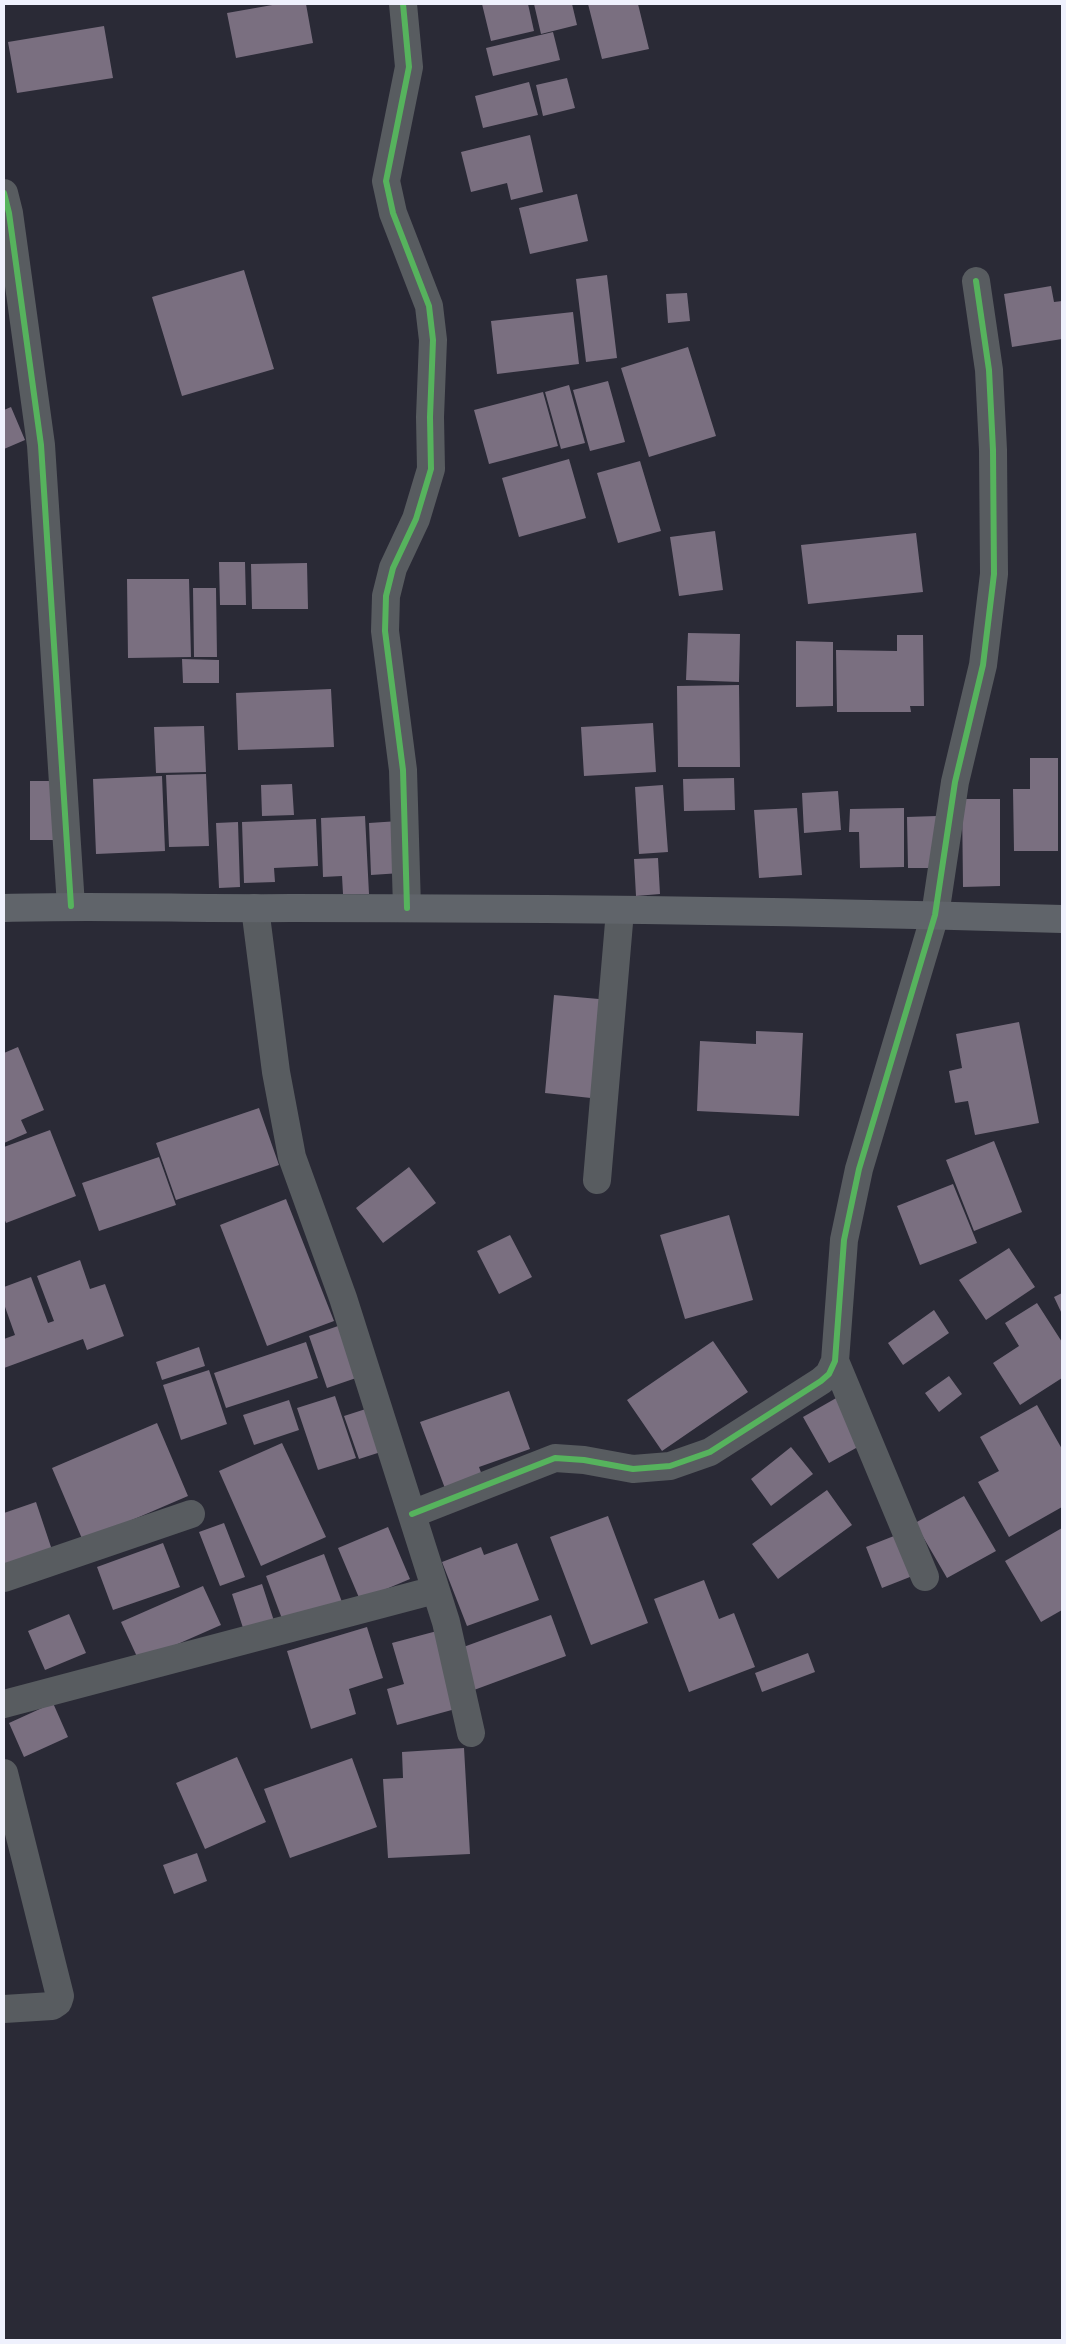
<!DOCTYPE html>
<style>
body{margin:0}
#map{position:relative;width:1066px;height:2344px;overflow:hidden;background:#2a2a36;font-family:Raleway,sans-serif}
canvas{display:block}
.frame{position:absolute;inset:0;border:5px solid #eff1fd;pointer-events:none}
</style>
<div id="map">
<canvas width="1066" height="2344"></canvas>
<div class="frame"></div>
</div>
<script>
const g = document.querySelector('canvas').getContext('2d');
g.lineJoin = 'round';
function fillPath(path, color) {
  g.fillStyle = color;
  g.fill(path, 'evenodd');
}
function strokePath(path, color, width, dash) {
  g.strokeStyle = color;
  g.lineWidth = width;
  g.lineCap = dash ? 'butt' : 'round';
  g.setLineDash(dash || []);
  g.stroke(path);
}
fillPath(new Path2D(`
 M278,4h28l7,39 -77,15 -9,-45z
 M482,4h46l6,27 -43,10z
 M534,4h38l5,21 -36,9z
 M588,4h50l11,45 -47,10z
 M104,26l9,52 -96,15 -9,-51z
 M553,32l7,28 -67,16 -7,-28z
 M567,78l8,30 -32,8 -7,-31z
 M529,82l9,33 -55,13 -8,-32z
 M530,135l13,57 -32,8 -4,-17 -36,9 -10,-40z
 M577,194l11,47 -58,13 -11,-46z
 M244,270l30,99 -92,27 -30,-99z
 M607,275l10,83 -31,4 -10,-83z
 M1051,286l3,16 8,-1v38l-50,8 -8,-53z
 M687,293l3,28 -22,2 -2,-29z
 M573,312l6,52 -82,10 -6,-53z
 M688,347l28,89 -67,21 -28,-89z
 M608,381l17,61 -35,9 -17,-61z
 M569,385l16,58 -24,6 -16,-57z
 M543,392l15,54 -69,18 -15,-54z
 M11,407l14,33 -21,9v-39z
 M569,459l17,59 -67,19 -17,-59z
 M640,461l21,70 -43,12 -21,-70z
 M715,531l8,59 -44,6 -9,-59z
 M916,533l7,59 -115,12 -7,-59z
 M219,562h26l1,43h-26z
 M307,563l1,46h-56l-1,-45z
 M127,579h62l2,78 -63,1z
 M193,588h23l1,69h-23z
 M688,633l52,1 -1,48 -53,-2z
 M897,635h26l1,71h-14l1,6h-74l-1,-62 61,1z
 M796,641l37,1v64l-37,1z
 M182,659l37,1v23h-36z
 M739,685l1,82h-62l-1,-81z
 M331,689l3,58 -96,3 -2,-57z
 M653,723l3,49 -72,4 -3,-49z
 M204,726l2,46 -50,1 -2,-46z
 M1030,758h28v93h-44l-1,-62h17z
 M206,774l3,72 -40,1 -3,-72z
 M162,776l3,75 -69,3 -3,-75z
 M734,778l1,32 -51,1 -1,-32z
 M30,781h28v59h-28z
 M292,784l2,31 -32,1 -1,-31z
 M663,785l5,67 -29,2 -4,-67z
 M838,791l3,39 -37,3 -2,-40z
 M962,799h38v87l-37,1z
 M797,808l5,67 -43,3 -5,-68z
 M904,808v59l-44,1 -1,-36h-10l1,-23z
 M365,816l4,78h-26l-1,-18 -19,1 -2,-59z
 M937,816l1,52h-30l-1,-51z
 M316,819l2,47 -44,2 1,14 -31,1 -2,-61z
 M399,821l2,52 -30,2 -2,-52z
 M238,822l2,65 -21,1 -3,-65z
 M658,858l2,36 -24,2 -2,-37z
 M554,995l56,5 -10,99 -55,-6z
 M1019,1022l20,101 -64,12 -7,-34 -13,2 -6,-32 13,-3 -6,-34z
 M756,1031l47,2 -4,83 -102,-5 3,-70 56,3z
 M18,1047l26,63 -23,10 6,13 -23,10v-90z
 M259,1108l20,57 -103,35 -20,-57z
 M50,1130l26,66 -70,27 -2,-5v-71z
 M994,1141l28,71 -48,19 -28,-71z
 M159,1157l17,48 -77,26 -17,-48z
 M409,1167l27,36 -53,40 -27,-35z
 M953,1184l24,59 -57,22 -23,-59z
 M286,1199l48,122 -67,25 -47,-121z
 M729,1215l24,85 -68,19 -25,-84z
 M510,1235l22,42 -33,17 -22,-43z
 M1009,1248l26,39 -49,33 -27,-40z
 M80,1260l10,29 15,-5 19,52 -37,14 -4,-11 -79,29v-29l11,-4 -11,-31v-17l27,-10 17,46 6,-2 -17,-45z
 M1062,1293v21l-8,-17z
 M1037,1303l25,39v36l-42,27 -27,-42 26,-17 -14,-23z
 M934,1310l15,23 -46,32 -15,-22z
 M341,1325l18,52 -32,11 -18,-52z
 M713,1341l35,51 -86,59 -35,-51z
 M306,1342l12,36 -92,30 -12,-35z
 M199,1347l6,19 -43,14 -6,-18z
 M209,1370l18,54 -46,16 -18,-55z
 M949,1376l13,18 -23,18 -14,-19z
 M509,1391l21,58 -51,18 4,11 -37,13 -26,-69z
 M335,1396l21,62 -38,12 -21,-62z
 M838,1397l27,46 -36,20 -26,-46z
 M289,1400l10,30 -45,15 -11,-30z
 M1037,1405l25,44v58l-53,30 -31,-55 21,-11 -19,-34z
 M372,1407l15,43 -28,9 -15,-43z
 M157,1423l31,73 -105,45 -31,-73z
 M282,1443l44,94 -65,29 -42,-95z
 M791,1447l22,27 -42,32 -20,-27z
 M827,1490l25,35 -74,54 -26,-35z
 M964,1496l32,55 -49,27 -32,-55z
 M36,1502l18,54 -50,17v-60z
 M608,1516l40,107 -57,22 -41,-108z
 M224,1523l21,54 -25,9 -21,-54z
 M388,1527l22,52 -50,21 -22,-52z
 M1062,1528v82l-21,12 -36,-61z
 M899,1534l16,41 -33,13 -16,-41z
 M163,1543l17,44 -67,23 -16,-43z
 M517,1543l22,57 -72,26 -25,-64 39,-15 3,8z
 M324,1554l18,48 -58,22 -18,-48z
 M704,1580l15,39 15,-6 21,54 -66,25 -35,-93z
 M262,1584l12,37 -30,10 -12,-37z
 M203,1586l18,39 -82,36 -18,-39z
 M69,1614l17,39 -41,17 -17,-39z
 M551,1615l15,41 -92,34 -16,-41z
 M367,1627l16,51 -34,11 7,25 -45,15 -24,-78z
 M437,1631l22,77 -62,17 -10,-36 17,-5 -12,-41z
 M808,1653l7,19 -53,20 -7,-19z
 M53,1703l15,34 -44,20 -15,-34z
 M464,1748l6,106 -82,4 -5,-79 20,-1 -1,-26z
 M237,1757l29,65 -61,27 -29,-66z
 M352,1758l25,69 -87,31 -26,-69z
 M197,1853l10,28 -33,13 -11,-29z`), '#7a6f80');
strokePath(new Path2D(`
 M403,4l6,63 -23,114 7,32 36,93 4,34 -3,77 1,52 -15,50 -23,49 -7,28 -1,35 18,139 4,138
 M4,193l5,20 32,232 30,461
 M255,908l21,164 16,85 51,141 103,324 25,111
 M597,1180l23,-269
 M835,1361l90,216
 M412,1514l143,-56 29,2 49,9 37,-3 40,-14 111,-71 8,-7 6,-13 9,-121 15,-71 76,-254 20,-133 28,-117 11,-91 -1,-124 -4,-80 -13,-89
 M4,1578l187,-64
 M4,1704l431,-114
 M4,1773l56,223 -2,6 -6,4 -48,3`), '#585c60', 28);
strokePath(new Path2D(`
 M4,908c96,-3 191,1 287,0 257,0 514,3 771,11`), '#60646a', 28);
strokePath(new Path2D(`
 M403,4l6,63 -23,114 7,32 36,93 4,34 -3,77 1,52 -15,50 -23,49 -7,28 -1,35 18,139 4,138
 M4,193l5,20 32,232 30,461
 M412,1514l143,-56 29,2 49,9 37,-3 40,-14 111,-71 8,-7 6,-13 9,-121 15,-71 76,-254 20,-133 28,-117 11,-91 -1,-124 -4,-80 -13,-89`), '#56b35d', 6);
</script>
